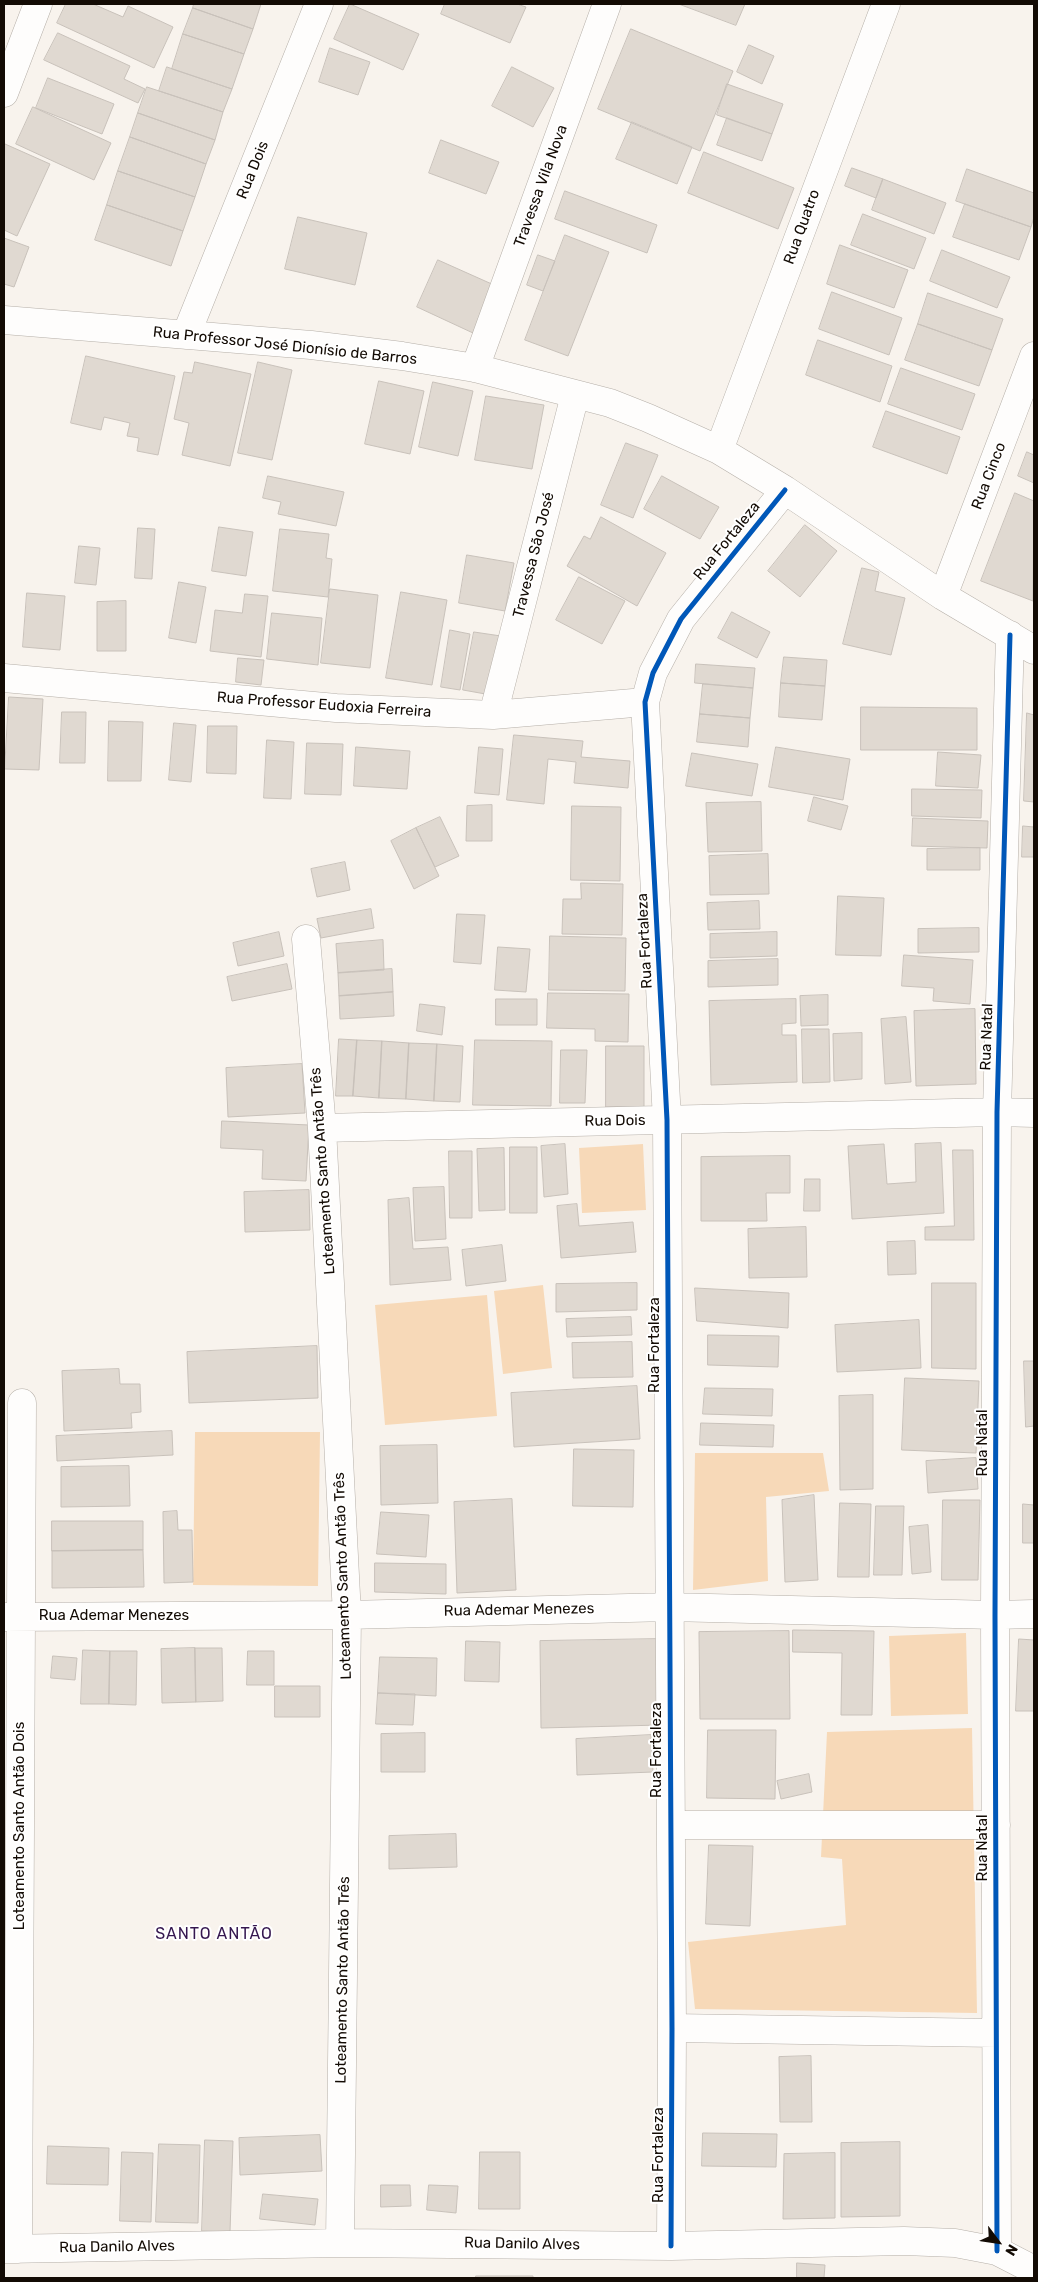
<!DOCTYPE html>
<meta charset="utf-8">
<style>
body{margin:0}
#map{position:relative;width:1038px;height:2282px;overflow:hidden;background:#f8f3ed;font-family:Rubik,sans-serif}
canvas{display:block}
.frame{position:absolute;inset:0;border:5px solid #130b04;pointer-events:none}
.north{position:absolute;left:973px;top:2217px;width:50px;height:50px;-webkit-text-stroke:4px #fff;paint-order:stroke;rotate:121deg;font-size:14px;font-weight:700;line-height:20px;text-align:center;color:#130b04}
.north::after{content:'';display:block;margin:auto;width:18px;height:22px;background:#130b04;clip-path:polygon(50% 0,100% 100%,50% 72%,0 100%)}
</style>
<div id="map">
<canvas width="1038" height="2282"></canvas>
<div class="frame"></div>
<div class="north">N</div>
</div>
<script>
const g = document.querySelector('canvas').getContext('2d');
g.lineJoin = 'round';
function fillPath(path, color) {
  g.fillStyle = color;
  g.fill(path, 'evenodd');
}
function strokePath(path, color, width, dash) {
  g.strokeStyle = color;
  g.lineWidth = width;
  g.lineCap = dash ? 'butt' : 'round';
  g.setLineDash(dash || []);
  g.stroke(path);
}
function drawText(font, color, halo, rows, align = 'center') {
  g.font = font + ' Rubik,sans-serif';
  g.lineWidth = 4;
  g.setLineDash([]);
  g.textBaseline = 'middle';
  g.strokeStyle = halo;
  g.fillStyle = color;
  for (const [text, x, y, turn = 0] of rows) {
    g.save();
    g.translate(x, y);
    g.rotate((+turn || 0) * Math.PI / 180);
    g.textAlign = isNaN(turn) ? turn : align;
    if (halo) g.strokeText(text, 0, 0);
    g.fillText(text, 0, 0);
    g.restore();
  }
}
fillPath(new Path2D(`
 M643,1144l3,66 -64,3 -3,-65z
 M543,1285l9,83 -49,6 -9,-83z
 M487,1295l10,121 -112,9 -10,-120z
 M195,1432h125l-2,154 -125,-1z
 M695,1453h128l6,38 -63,6 2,84 -75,9z
 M966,1633l2,81 -77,2 -2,-80z
 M972,1728l5,285 -282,-4 -7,-67 158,-17 -4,-66 -21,-2 6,-125z`), '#f7d9b8');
const building = new Path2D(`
 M66,4h27l30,13 5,-11 45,21 -19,41 -97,-45z
 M194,4h67l-8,25 -60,-21z
 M350,4l69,30 -16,36 -69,-31z
 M445,4h72l9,3 -16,36 -69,-29z
 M679,4h66l-9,21z
 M193,8l60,21 -9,25 -61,-20z
 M631,29l102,42 -33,80 -102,-42z
 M58,33l72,33 -6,13 21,10 -7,14 -94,-43z
 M183,34l61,20 -12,35 -60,-20z
 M749,45l25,11 -12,28 -25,-12z
 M330,48l40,14 -12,33 -39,-13z
 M167,67l65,22 -9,23 -64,-21z
 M512,67l42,21 -21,39 -41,-21z
 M48,78l66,26 -12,30 -66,-26z
 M727,84l56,20 -11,30 -55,-19z
 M147,87l76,25 -8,28 -77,-27z
 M33,107l78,36 -17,37 -78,-36z
 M138,113l77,27 -9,24 -76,-27z
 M727,118l45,16 -10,27 -45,-16z
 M632,122l60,25 -15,37 -61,-25z
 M130,137l76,27 -11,33 -77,-26z
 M441,140l58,22 -13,32 -57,-21z
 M5,144l45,20 -33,72 -13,-6z
 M704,152l90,36 -16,41 -90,-36z
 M852,168l31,11 -7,19 -31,-12z
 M967,169l67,24v24l-3,10 -75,-26z
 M118,171l77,26 -12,34 -76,-26z
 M883,179l63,24 -12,31 -62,-24z
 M565,191l92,34 -10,28 -92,-34z
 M965,204l66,23 -12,33 -66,-23z
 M107,205l76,26 -12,35 -76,-26z
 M863,214l63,24 -12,31 -63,-24z
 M298,217l69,16 -12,52 -70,-16z
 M565,235l44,17 -41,104 -43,-16z
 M4,238l25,9 -15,40 -10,-3z
 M840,245l68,25 -14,38 -67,-24z
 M942,250l68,27 -13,31 -67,-27z
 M538,255l17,6 -12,30 -16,-6z
 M438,260l56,25 -21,48 -56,-26z
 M832,292l70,26 -13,37 -70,-26z
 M928,293l75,26 -11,31 -74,-26z
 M918,324l74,26 -13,36 -74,-26z
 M818,340l74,26 -12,36 -74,-27z
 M86,356l89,20 -17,79 -21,-4 2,-13 -12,-2 3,-13 -26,-6 -3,13 -30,-7z
 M195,362l56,12 -21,92 -48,-11 7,-32 -15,-4 10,-47 8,1z
 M258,362l34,8 -20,90 -34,-7z
 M901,368l74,26 -13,36 -74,-26z
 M379,381l45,10 -14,63 -45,-10z
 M433,382l40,9 -15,65 -39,-9z
 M486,396l58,9 -12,64 -57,-9z
 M886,411l74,26 -13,37 -74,-27z
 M626,443l32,12 -25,63 -32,-13z
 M1027,452l7,3v28l-16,-7z
 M268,476l76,16 -8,34 -58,-12 3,-12 -18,-4z
 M662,476l57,31 -19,32 -56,-30z
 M1015,493l19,8 -1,100 -52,-20z
 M601,517l65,36 -29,53 -70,-40 17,-30 6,3z
 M805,525l32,26 -37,46 -32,-26z
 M219,527l34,5 -7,44 -34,-5z
 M138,528l17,1 -3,50 -17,-1z
 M280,529l49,5 -3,24 6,1 -4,38 -55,-6z
 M79,546l21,2 -4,37 -21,-2z
 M467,555l47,8 -9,48 -46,-8z
 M862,568l17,4 -4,19 30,7 -14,57 -48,-11z
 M579,577l46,24 -23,43 -46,-24z
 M179,582l27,5 -10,56 -27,-5z
 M330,589l48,6 -8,73 -49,-5z
 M401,592l46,8 -15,85 -46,-7z
 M27,593l38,3 -5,54 -37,-3z
 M245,594l23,2 -7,61 -51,-6 5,-41 27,3z
 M126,601v50h-29v-49z
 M732,612l38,20 -13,26 -39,-20z
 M272,613l50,5 -4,47 -51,-6z
 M450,630l20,4 -10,56 -19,-3z
 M474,632l27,4 -10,59 -28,-5z
 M784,657l43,3 -2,26 -44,-3z
 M238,658l26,2 -3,25 -25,-3z
 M696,664l59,4 -2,20 -58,-5z
 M781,683l44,3 -3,34 -43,-3z
 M703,684l50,4 -3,30 -50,-4z
 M9,697l34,2 -4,71 -34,-1z
 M861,707l116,1v42h-116z
 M62,712h24l-1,51h-25z
 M1027,713l7,2v87l-10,-1z
 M700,714l50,4 -2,29 -51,-5z
 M109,721l34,1 -2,59h-33z
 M174,723l22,2 -5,57 -22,-2z
 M208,726h29l-1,48 -29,-1z
 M514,735l69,6 -2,16 49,4 -2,27 -54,-5 2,-21 -28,-3 -4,45 -37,-4z
 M267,740l27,2 -3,57 -27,-1z
 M307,743l36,1 -2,51 -36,-1z
 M356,747l54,4 -3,38 -53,-3z
 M479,747l24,2 -4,46 -24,-2z
 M776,747l74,12 -7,41 -74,-13z
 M938,752l43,3 -3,33 -42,-2z
 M692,753l66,11 -6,32 -66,-10z
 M912,789l70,1 -1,28 -69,-2z
 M814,797l34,9 -7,24 -33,-9z
 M761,802l1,49 -54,1 -2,-49z
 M492,805v36h-26l1,-35z
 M572,806l49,1 -1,74 -49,-1z
 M440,817l19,39 -24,11 -19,-39z
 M913,818l75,3 -1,27 -75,-2z
 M1023,826l11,1v30h-12z
 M416,828l23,48 -25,13 -23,-48z
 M980,848v22h-53v-21z
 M768,854l1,40 -59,1 -1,-39z
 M345,862l5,28 -33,7 -6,-28z
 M581,883l42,1 -1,51 -60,-1 1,-35h18z
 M838,896l46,2 -3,58 -45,-1z
 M759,901l1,28 -52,1 -1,-27z
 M371,909l3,19 -53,10 -4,-19z
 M457,914l28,1 -4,49 -27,-2z
 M979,928v24l-61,1v-24z
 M279,932l5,24 -46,10 -5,-23z
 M777,932v24l-67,2v-24z
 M550,936l76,2 -1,53 -76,-1z
 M383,940l1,30 -46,3 -2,-29z
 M498,947l32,2 -4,43 -31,-2z
 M904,955l69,5 -3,44 -37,-3 1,-13 -32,-2z
 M778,959v26l-70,2v-26z
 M287,964l5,25 -60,12 -5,-24z
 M392,969l1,23 -54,4 -1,-23z
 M393,992l1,24 -54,3 -1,-23z
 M548,993l81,1 -1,48 -33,-1v-12l-48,-1z
 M828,995v30l-27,1 -1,-30z
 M496,999h41v26h-41z
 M796,999v24l-14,1v11h14l1,47 -86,3 -2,-84z
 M420,1004l25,3 -3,28 -25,-4z
 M975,1009l1,75 -60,2 -2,-75z
 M906,1017l5,65 -26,2 -4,-65z
 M802,1029h27l1,53 -27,1z
 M862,1033v46l-28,2 -1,-47z
 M339,1039l18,1 -4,56h-17z
 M357,1040l25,1 -3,57 -26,-2z
 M475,1040l77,1 -1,65 -78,-1z
 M382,1041l27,2 -3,56 -27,-1z
 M409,1043l28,1 -3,57 -28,-2z
 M437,1044l26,2 -3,56 -26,-1z
 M606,1046h38v61h-38z
 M561,1050h26l-2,53h-25z
 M302,1064l3,49 -77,4 -2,-49z
 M222,1121l87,4 -3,56 -44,-2 1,-29 -42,-2z
 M941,1143l3,70 -92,6 -4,-73 36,-2 3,40 29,-2 -1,-38z
 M565,1144l3,50 -24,3 -3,-51z
 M510,1147h27v66h-27z
 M504,1148l1,62 -26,1 -2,-62z
 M953,1150h20l1,90h-49v-13l29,-1z
 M449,1151h23v67h-22z
 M790,1156v37h-24l1,28h-66v-64z
 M805,1179h15v32h-16z
 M444,1187l2,52 -31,2 -2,-53z
 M309,1190l1,40 -65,2 -1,-40z
 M409,1198l4,51 35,-2 3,33 -61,5 -2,-85z
 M577,1204l2,22 54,-4 3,30 -75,6 -4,-52z
 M806,1227l1,50 -58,1 -1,-49z
 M915,1241l1,33 -28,1 -1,-33z
 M502,1245l4,36 -40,5 -4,-36z
 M637,1283v27l-81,2v-28z
 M932,1283h44v86l-44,-1z
 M695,1288l94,5 -1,35 -91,-7z
 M631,1317l1,18 -65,2 -1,-18z
 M919,1320l2,48 -84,4 -2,-47z
 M708,1335l71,1 -1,31 -70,-2z
 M632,1342l1,35 -60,1 -1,-35z
 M317,1346l1,52 -129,5 -2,-51z
 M1024,1361h10v65l-8,1z
 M119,1369l1,15h20l1,28 -10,1 1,15 -68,3 -2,-60z
 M905,1378l74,3 -3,72 -74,-3z
 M637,1386l3,53 -126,8 -3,-54z
 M705,1388l68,1 -1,27 -69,-2z
 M873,1395v94l-33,1 -1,-94z
 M701,1423l73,2 -1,22 -73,-2z
 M172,1431l1,24 -116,6 -1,-25z
 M437,1445l1,58 -57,2 -1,-59z
 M574,1449l60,1 -1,57 -60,-1z
 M976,1458l2,31 -50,4 -2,-32z
 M129,1466l1,40 -69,1v-40z
 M814,1495l4,85 -33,2 -3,-82z
 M512,1499l4,91 -59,3 -3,-91z
 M943,1500h37l-2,80h-36z
 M840,1503l31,1 -2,73h-31z
 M1023,1504l11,1v38h-11z
 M876,1506h28l-2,69h-28z
 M177,1511l1,19h14l1,52 -29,1 -1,-71z
 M381,1512l48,3 -3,42 -49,-3z
 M52,1521h91v29l-91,1z
 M928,1525l3,47 -19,2 -3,-47z
 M143,1550l1,37 -92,1v-37z
 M375,1563l71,1v30l-71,-2z
 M793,1630l81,1 -2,84h-31l1,-62 -49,-1z
 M789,1631l1,88h-90l-1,-87z
 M659,1639l2,86 -120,3 -1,-87z
 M1019,1639l15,1v71h-18z
 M466,1641l34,1 -1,40 -34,-1z
 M195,1648h27l1,53 -27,1z
 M195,1648l1,54 -34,1 -1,-54z
 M83,1650l27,1 -1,53h-28z
 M110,1651h27l-1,54 -27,-1z
 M248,1651h26v34h-27z
 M53,1656l24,2 -2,22 -24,-2z
 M380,1657l57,1 -1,38 -58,-3z
 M275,1686h45v31h-45z
 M378,1693l37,1 -2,31 -37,-1z
 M708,1730h68l-1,69 -68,-1z
 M425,1733v39h-44v-38z
 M651,1735l2,37 -76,3 -1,-36z
 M809,1774l3,18 -31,7 -4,-18z
 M456,1834l1,33 -68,2v-33z
 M709,1845l44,1 -3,80 -44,-2z
 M811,2056l1,66h-32l-1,-65z
 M703,2133l74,1 -1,33 -74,-1z
 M320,2135l2,36 -82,4 -1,-37z
 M205,2140l28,1 -3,91 -28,-1z
 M900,2142v74l-59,1v-74z
 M159,2144l41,1 -2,78 -42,-1z
 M48,2146l61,2 -1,37 -61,-1z
 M122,2152l31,1 -2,69 -31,-1z
 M480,2152h40v57h-41z
 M835,2153v65l-52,1 1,-65z
 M381,2185h29l1,21 -30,1z
 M429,2185l29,1 -2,27 -29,-3z
 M263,2194l55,5 -3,26 -55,-6z
 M797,2263l28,2 -1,13h-27z
 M476,2276h57v2h-57z`);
fillPath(building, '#e0d9d1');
strokePath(building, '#c8c1ba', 1);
const minor = new Path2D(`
 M4,93l34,-89
 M4,320l307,25 91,11 73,12 135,35 38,15 71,32 66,40 158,106 91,54
 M186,335l133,-331
 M475,368l132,-364
 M719,450l167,-446
 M943,596l91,-240
 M4,678l332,30 157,7 152,-13
 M493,715l82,-320
 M306,939l16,189 25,487 -7,628
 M322,1128l675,-16 37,1
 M4,1617l343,-2 322,-8 326,8 39,-1
 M671,1825h325
 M672,2028l324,5
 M671,2246l1,-218 -5,-908 -22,-418 8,-29 28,-54 104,-129
 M4,2249l336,-6 331,3 233,-5 51,2 42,8 37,19
 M18,2249l4,-846
 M997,2251l-2,-636 2,-503 13,-477`);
strokePath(minor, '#b5afa8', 29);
strokePath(minor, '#fefdfc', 28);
strokePath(new Path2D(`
 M671,2246l1,-218 -5,-908 -22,-418 8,-29 28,-54 104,-129
 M997,2251l-2,-636 2,-503 13,-477`), '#0057b8', 5);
drawText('15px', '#130b04', '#fff', [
 ["Rua Dois",253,170,-68],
 ["Travessa Vila Nova",541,186,-70],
 ["Rua Quatro",802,227,-70],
 ["Rua Professor José Dionísio de Barros",285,346,6],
 ["Rua Cinco",989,476,-69],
 ["Rua Fortaleza",727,541,-51],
 ["Travessa São José",534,555,-76],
 ["Rua Professor Eudoxia Ferreira",324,705,4],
 ["Rua Fortaleza",645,941,-93],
 ["Rua Natal",987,1037,-88],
 ["Rua Dois",615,1121,-1],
 ["Loteamento Santo Antão Três",323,1171,-94],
 ["Rua Fortaleza",655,1345,-90],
 ["Rua Natal",983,1443,-90],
 ["Loteamento Santo Antão Três",343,1576,-92],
 ["Rua Ademar Menezes",519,1610,-1],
 ["Rua Ademar Menezes",114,1616],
 ["Rua Fortaleza",657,1750,-90],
 ["Loteamento Santo Antão Dois",20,1826,-90],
 ["Rua Natal",983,1848,-90],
 ["Loteamento Santo Antão Três",343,1980,-89],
 ["Rua Fortaleza",659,2155,-90],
 ["Rua Danilo Alves",522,2244,1],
 ["Rua Danilo Alves",117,2247,-1]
]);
g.letterSpacing = '1px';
drawText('16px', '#35174f', '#fff', [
 ["SANTO ANTÃO",214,1934]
]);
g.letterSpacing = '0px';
</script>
